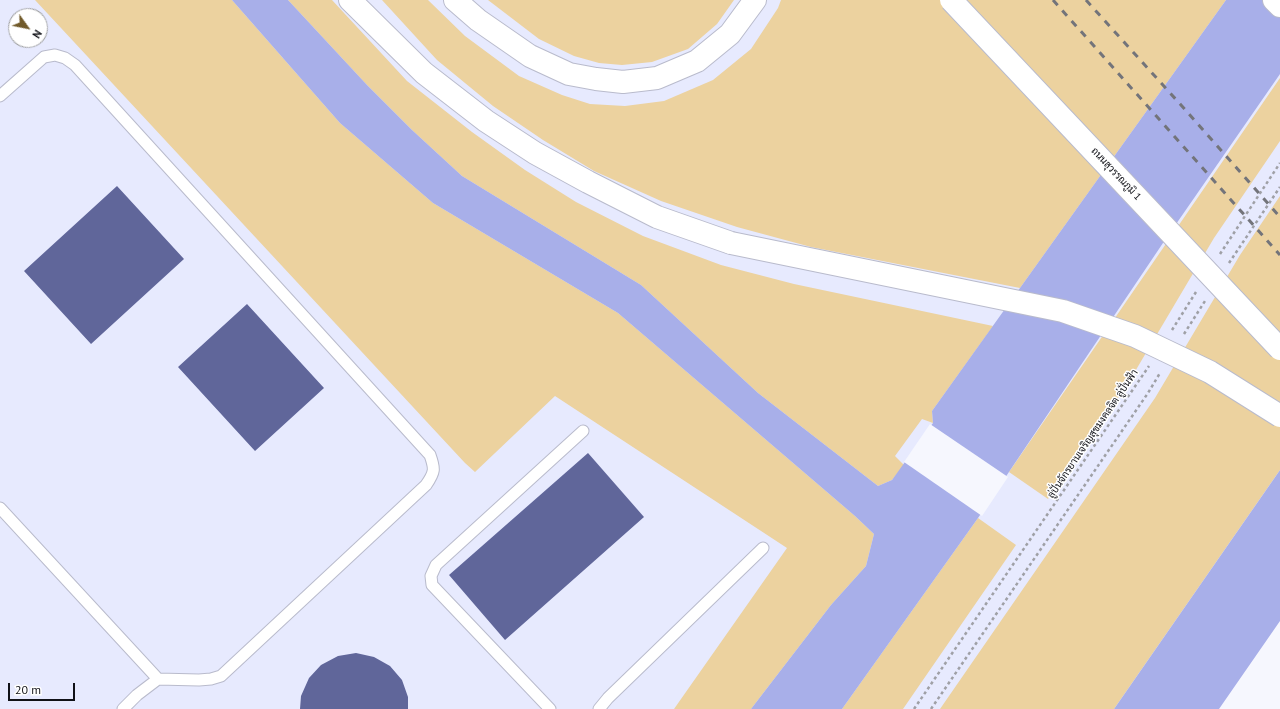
<!DOCTYPE html>
<meta charset="utf-8">
<style>
body{margin:0}
#map{position:relative;width:1280px;height:709px;overflow:hidden;background:#f6f7fe;font-family:"PT Sans",sans-serif}
canvas{display:block}
.north{position:absolute;left:8px;top:8px;width:40px;height:40px;box-sizing:border-box;background:#fff;border:1px solid #9fa0a2;border-radius:50%;rotate:123deg;font-size:11px;font-weight:700;line-height:16px;text-align:center;color:#101117}
.north::after{content:'';display:block;margin:auto;width:14px;height:18px;background:#715a2a;clip-path:polygon(50% 0,100% 100%,50% 72%,0 100%)}
.scale{position:absolute;left:8px;top:683px;width:67px;height:18px;box-sizing:border-box;border:2px solid #101117;border-top:0;padding-left:5px;font-size:12px;line-height:14px;white-space:nowrap;color:#101117;-webkit-text-stroke:3px #fff;paint-order:stroke}
</style>
<div id="map">
<canvas width="1280" height="709"></canvas>
<div class="north">N</div>
<div class="scale">20 m</div>
</div>
<script>
const g = document.querySelector('canvas').getContext('2d');
g.lineJoin = 'round';
function fillPath(path, color) {
  g.fillStyle = color;
  g.fill(path, 'evenodd');
}
function strokePath(path, color, width, dash) {
  g.strokeStyle = color;
  g.lineWidth = width;
  g.lineCap = dash ? 'butt' : 'round';
  g.setLineDash(dash || []);
  g.stroke(path);
}
function drawText(font, color, halo, rows, align = 'center') {
  g.font = font + ' "PT Sans",Sarabun,sans-serif';
  g.lineWidth = 3;
  g.setLineDash([]);
  g.textBaseline = 'middle';
  g.strokeStyle = halo;
  g.fillStyle = color;
  for (const [text, x, y, turn = 0] of rows) {
    g.save();
    g.translate(x, y);
    g.rotate((+turn || 0) * Math.PI / 180);
    g.textAlign = isNaN(turn) ? turn : align;
    if (halo) g.strokeText(text, 0, 0);
    g.fillText(text, 0, 0);
    g.restore();
  }
}
fillPath(new Path2D(`
 M0,0h1280v380l-229,329h-1051zM16,16h24v24h-24z`), '#e7eafe');
fillPath(new Path2D(`
 M35,0h197l108,123 93,80 185,110 237,203 19,18 -8,32 -35,39 -80,104h-77l113,-161 -232,-152 -80,76 -10,-9z
 M288,0h44l75,81 65,51 53,38 51,32 67,34 78,29 73,19 199,42 -61,85 1,12 -11,-4 -27,37 9,9 -12,15 -14,6 -120,-93 -117,-108 -179,-109 -50,-46 -45,-45z
 M382,0h46l37,36 54,40 43,19 28,9 35,2 39,-5 49,-21 38,-31 27,-41 3,-8h445l-206,288 -209,-41 -74,-20 -76,-26 -67,-30 -51,-31 -50,-34 -56,-46z
 M488,0h246l-17,24 -29,25 -36,13 -30,3 -23,-2 -25,-7 -35,-17z
 M1280,78v63l-66,97 -87,147 -79,114 -39,-27z
 M1280,196v274l-166,239h-174l215,-311 85,-143z
 M978,518l38,27 -113,164h-61z`), '#ecd29f');
fillPath(new Path2D(`
 M232,0h56l79,85 45,45 50,46 179,109 117,108 120,93 14,-6 41,-57 -1,-12 294,-411h54v74l-115,166 -187,278 -136,191h-91l80,-104 35,-39 8,-32 -19,-18 -237,-203 -185,-110 -93,-80z
 M1280,470v151l-61,88h-105z`), '#a8afe9');
fillPath(new Path2D(`
 M930,424l78,53 -26,39 -78,-54z`), '#f6f7fe');
fillPath(new Path2D(`
 M117,186l67,73 -93,85 -67,-73z
 M247,304l77,84 -69,63 -77,-84z
 M588,453l56,64 -139,123 -56,-65z
 M356,653l18,4 16,9 12,14 6,17v12h-108l1,-13 8,-18 12,-13 17,-9z`), '#60669a');
const lane = new Path2D(`
 M0,96l44,-39 11,-2 10,3 10,7 355,390c5,14 5,17 -4,30l-205,191 -10,3 -12,1 -41,-1 -21,16 -14,14
 M0,508l158,171
 M550,709l-118,-124 -1,-9 5,-11 147,-134
 M599,709l9,-11 155,-150`);
const highway = new Path2D(`
 M350,0l74,73 62,48 49,32 53,29 69,35 74,26
 M455,0l23,20 52,36 39,18 27,5 27,3 34,-4 40,-17 33,-27 25,-34
 M1274,0l6,6`);
strokePath(lane, '#b9bbcc', 13);
strokePath(highway, '#b9bbcc', 24);
strokePath(new Path2D(`
 M1220,254l60,-91
 M1229,263l51,-76
 M1172,330l24,-38
 M1184,334l21,-33
 M914,709l235,-343
 M931,709l217,-316 12,-20`), '#9fa0a6', 2.5, [3, 3]);
strokePath(lane, '#fff', 11);
strokePath(highway, '#fff', 22);
strokePath(new Path2D(`
 M1053,0l227,255
 M1086,0l95,105 99,112`), '#73747a', 3, [7, 7]);
const highwayBridge = new Path2D(`
 M951,0l329,349
 M731,243l332,68 72,25 75,36 70,44`);
strokePath(highwayBridge, '#b9bbcc', 24, []);
strokePath(highwayBridge, '#fff', 22);
drawText('10px', '#101117', '#fff', [
 ["ถนนสุวรรณภูมิ 1",1116,174,47],
 ["ลู่ปั่นจักรยานเจริญสุขมงคลจิต ลู่ปั่นฟ้า",1093,434,-56]
]);
</script>
